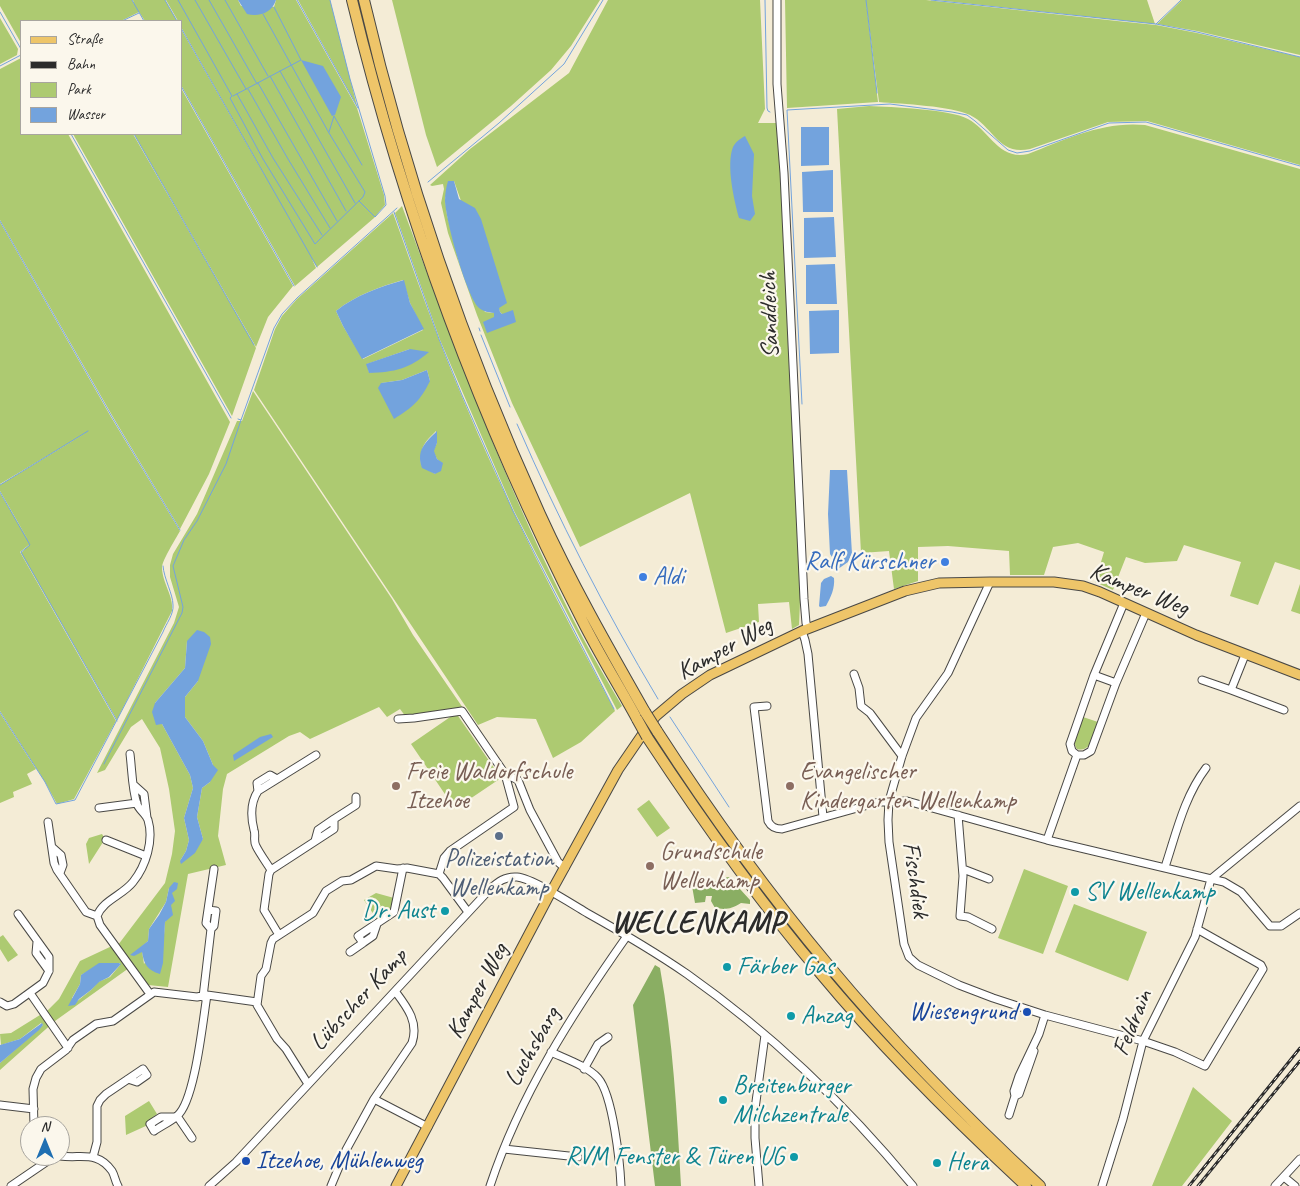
<!DOCTYPE html>
<meta charset="utf-8">
<style>
body{margin:0}
#map{position:relative;width:1300px;height:1186px;overflow:hidden;background:#f4ecd6;font-family:Caveat,sans-serif}
canvas{display:block}
.legend{position:absolute;left:20px;top:20px;width:162px;height:115px;box-sizing:border-box;background:#fbf7ec;border:1px solid #a8a59f;margin:0;padding:6px 9px;list-style:none;font-size:15px;color:#2b2b2b}
.legend li{display:flex;align-items:center;gap:10px;height:25px}
.legend b{width:25px;border:1px solid #a8a59f}
.north{position:absolute;left:20px;top:1116px;width:50px;height:50px;box-sizing:border-box;background:#fbf7ec;border:1px solid #a8a59f;border-radius:50%;rotate:0deg;font-size:14px;font-weight:700;line-height:20px;text-align:center;color:#2b2b2b}
.north::after{content:'';display:block;margin:auto;width:18px;height:22px;background:#1f6fb2;clip-path:polygon(50% 0,100% 100%,50% 72%,0 100%)}
</style>
<div id="map">
<canvas width="1300" height="1186"></canvas>
<ul class="legend">
<li><b style="height:6px;background:#eec569"></b>Straße</li>
<li><b style="height:6px;background:#2b2b2b"></b>Bahn</li>
<li><b style="height:14px;background:#adca71"></b>Park</li>
<li><b style="height:14px;background:#73a3dd"></b>Wasser</li>
</ul>
<div class="north">N</div>
</div>
<script>
const g = document.querySelector('canvas').getContext('2d');
g.lineJoin = 'round';
function fillPath(path, color) {
  g.fillStyle = color;
  g.fill(path, 'evenodd');
}
function strokePath(path, color, width, dash) {
  g.strokeStyle = color;
  g.lineWidth = width;
  g.lineCap = dash ? 'butt' : 'round';
  g.setLineDash(dash || []);
  g.stroke(path);
}
function drawText(font, color, halo, rows, align = 'center') {
  g.font = font + ' Caveat,sans-serif';
  g.lineWidth = 4.5;
  g.setLineDash([]);
  g.textBaseline = 'middle';
  g.strokeStyle = halo;
  g.fillStyle = color;
  for (const [text, x, y, turn = 0] of rows) {
    g.save();
    g.translate(x, y);
    g.rotate((+turn || 0) * Math.PI / 180);
    g.textAlign = isNaN(turn) ? turn : align;
    if (halo) g.strokeText(text, 0, 0);
    g.fillText(text, 0, 0);
    g.restore();
  }
}
fillPath(new Path2D(`
 M0,0h132l2,4 -1,-4h32l12,21h-32l-6,-9 -18,9h-100v22l-21,-37z
 M166,0h72l3,6 33,1 2,-7h20l61,108 27,87 1,10 -11,13 -57,49 -5,-8 4,9 -21,18 -114,-201v-56l88,154 -88,-156v-6h-3z
 M298,0h32l27,106z
 M392,0h208l-29,46 -20,24 -40,36 -74,61 -11,-32z
 M608,0h152l5,109 -7,14h19l7,93 17,364 -2,45 -7,4 -3,-27 -31,2 1,18 -33,11 -36,-140 -110,54 -68,-144 -35,-88 -29,-82 -7,-30 3,-14 -1,-5 -11,2 -2,-1 40,-36 99,-76zM454,181l46,131 2,2 -8,3v-4l-9,-1 -26,-50 -12,-47 -2,-17z
 M785,0h141l191,21 39,4 41,8 103,24v108l-153,-44 -39,1 -78,27c-32,7 -36,-22 -60,-34 -18,-9 -68,-11 -91,-13l-13,-101 12,101 -91,6z
 M936,0h211l8,24z
 M1182,0h118v55l-103,-24 -40,-7z
 M0,18l18,31 -1,6 -17,9z
 M21,58v76h47l162,288 -21,52 -29,55 -67,-112 -113,-197v-151z
 M181,88l112,198 -25,31 -12,30 -122,-213h47z
 M869,106c22,1 81,3 99,13 21,11 31,42 60,35 38,-15 75,-33 117,-29l155,44v401l-25,-8 -17,43 -28,-9 11,-34 -57,-17 -7,16 -32,2 -19,-6 -13,33 -18,-8 9,-30 -26,-9 -25,4 -9,28h-34l-1,-24 -61,-5 -30,1v34l-24,8 -5,-38 -28,2 -24,-444z
 M73,134h60l123,214 -24,68z
 M402,206c50,134 99,268 163,397 17,35 37,69 57,103l-5,4 -103,-199 -74,-171 -45,-127z
 M393,213c22,61 43,122 68,181 45,109 99,213 154,317l-34,31 -28,16 -17,-39 -39,-2 -19,8 -224,-335 21,-61 7,-13 15,-17zM403,280l7,23 13,27 -60,29 -20,-33 -7,-15c20,-16 43,-24 67,-31zM410,349l-40,24 -1,-1 -2,-8zM427,370l3,11 -49,2 21,-3zM436,431l1,12 -4,8 4,8 4,4 -6,11 -14,-9c-1,-18 3,-22 15,-34z
 M0,222l111,195 69,114c-5,9 -17,28 -18,36 0,16 12,29 10,44l-55,109 -96,-167 9,-9 -10,8 96,169 -42,78 -17,5 -12,-22 -45,-71v-218l28,47 -28,-49v-6l89,-54 -89,53z
 M253,391l139,208 21,36 50,73 -57,9 -6,-8 -13,8 -8,-10 -69,32 -10,-7 -11,4 -62,38 -4,15 -5,47 8,29 -38,9 -20,113 -20,-2 -30,-40 47,-62 7,-29 3,-23 -6,-42 -9,-41 -18,-29 -11,8 -26,43 -8,3 77,-150 5,-16 -9,-30v-12l3,-11 24,-40 40,-93h5zM187,641l11,40 -13,16v20l18,24 10,24 -3,17 -8,6 -5,29 6,22 -23,22 6,-10 3,-11 -5,-22 9,-30 -3,-13 -28,-51 -7,-21 30,-35zM169,888l2,17 -6,17 -1,13 -20,29 -2,-13 -4,-1 10,-9 1,-12 17,-27z
 M1300,584v30l-9,-3z
 M0,713l36,56 -9,5 5,10 -19,8 1,5 -14,6z
 M456,713l45,65 -46,31 -44,-65z
 M1083,717l15,5c-4,11 -6,31 -21,27 -6,-9 3,-23 6,-32z
 M649,800l21,28 -13,9 -20,-28z
 M102,834l3,5 -16,25 -3,-20 3,-6z
 M1024,869l44,17 -25,68 -45,-16z
 M376,893l18,5 -2,13 -14,10 -14,-21z
 M1074,904l73,28 -19,49 -73,-29z
 M3,935l15,20 -10,7 -8,-13v-12z
 M112,946l17,22 -74,53 -55,49v-7l43,-38 -2,-2 -21,16 -19,6 -1,-11 11,-1 37,-23 11,-11 21,-38zM112,963h8v2l-10,12 -12,5 -7,8 -15,12 -4,-4 8,-14 1,-9 21,-11z
 M1193,1087l39,34 -50,65h-30z
 M149,1101l8,13 -5,4 -4,7 -22,10 -1,-19z`), '#adca71');
fillPath(new Path2D(`
 M729,877l21,23v4l-9,-1c-10,6 -15,7 -26,5l-4,-7 1,-5h-6l-1,6 -10,1 -3,-17 3,-3 23,-2 3,-3z
 M655,965l5,3c13,72 17,145 21,218h-26l-22,-181z`), '#8aae63');
fillPath(new Path2D(`
 M238,0h38c-4,13 -17,17 -29,14z
 M301,60l22,6 18,31 -6,18 -3,1z
 M829,127v38l-28,1v-39z
 M745,136l9,18 -2,42 3,18 -5,7 -11,-3c-5,-18 -13,-53 -6,-71 3,-6 7,-8 12,-11z
 M833,170v42h-30l-1,-40z
 M448,181h6l5,18 16,9 6,11 26,84 -8,5 1,4 2,2 11,-4 3,12 -29,11 -4,-11 11,-5v-4c-6,-1 -10,-1 -15,-5 -13,-13 -33,-87 -34,-107 0,-7 1,-13 3,-20z
 M834,217l2,40 -32,1v-40z
 M835,264l2,40h-31v-39z
 M404,280l6,23 14,26 -62,30 -19,-33 -7,-15c20,-16 43,-24 68,-31z
 M839,310v43l-29,1 -1,-43z
 M410,349l19,3c-20,17 -34,20 -60,21l-3,-9z
 M427,370l3,11c-10,20 -17,26 -36,38l-16,-31 3,-5 21,-3z
 M437,431v12l-3,8 3,8 6,4 -2,8 -6,3 -13,-6c-6,-18 3,-25 15,-37z
 M830,470h17l5,84 -4,8 -10,7 -3,-2 1,-4 -6,-9 -2,-40z
 M831,576l3,2c1,10 -3,19 -8,28l-6,1 -1,-1 2,-23 3,-4z
 M197,630l7,2 6,5 1,7 -13,37 -13,16v20l18,24 10,24 5,5 -8,12 -8,6 -5,29 6,22 -8,14 -14,11 -1,-3 6,-10 3,-11 -5,-22 9,-30 -3,-13 -28,-51 -6,1 -4,-13 3,-9 30,-35 2,-27z
 M271,734l2,3 -39,24 -1,-6 27,-18z
 M174,882l4,1 -1,6 -5,4 3,8 -4,4 2,10 -8,7 -2,41 -3,11c-13,-4 -16,-10 -18,-22l-8,4 -4,-1 18,-14 1,-12 10,-14 7,-13 3,-14z
 M99,963h20l2,1 -12,13 -10,5 -8,8 -12,9 -4,6 -7,1 12,-22 1,-9z
 M42,1023l1,2 -4,5 -39,33v-18l20,-6z`), '#73a3dd');
strokePath(new Path2D(`
 M132,0l12,21
 M165,0l12,21
 M178,0l54,96 -2,2 33,61 52,85 48,-47 2,-5 -36,-59 -66,-119
 M195,0l51,89
 M209,0l48,84
 M225,0l43,76
 M297,0l61,108
 M330,0l20,79 35,117 1,9 -11,12 -16,-16
 M765,0l2,108 1,3 2,1
 M866,0l11,93
 M931,0l225,24 41,8 103,25
 M0,12l21,37
 M122,21l17,-8
 M1156,24l25,-24
 M181,28l136,239
 M0,66l21,-11
 M280,71l75,132
 M270,76l76,135
 M258,83l79,138
 M181,86l113,200
 M248,89l40,70 42,69
 M237,94l36,64 49,77
 M233,96l68,-36 -27,-53
 M329,132l5,-16 28,49
 M71,134l160,284
 M134,134l120,211
 M428,182l71,-59 65,-59 39,-64
 M394,212l45,127 23,56 51,116 101,198
 M0,221l112,196 68,113
 M479,328l1,3
 M481,335l29,72
 M802,404l-15,-294 103,-6 62,8 15,3 8,6 33,29 9,3 13,-2 79,-28 37,-1 154,44
 M238,419l3,1 33,-92 8,-14 15,-16 100,-90
 M517,424c41,95 88,186 141,275
 M0,485l88,-54
 M0,492l30,53 -9,7 96,169
 M0,712l45,70 11,22 19,-4 88,-168c3,-8 11,-18 10,-27 0,-11 -9,-26 -10,-39
 M670,717l59,90
 M104,764l78,-151 1,-6 -10,-41 11,-26 13,-19 29,-57 15,-44`), '#73a3dd', 1);
const minor = new Path2D(`
 M777,0v84l7,89 20,426 2,24 2,5
 M990,582l-42,91 -32,45 -14,38 -13,45 -1,19 1,22 15,102 5,13 9,8 41,20 34,13 52,17 98,26 32,11 30,14 58,-97 -2,-4 -64,-36
 M1124,603l-30,72 -24,69 2,7 5,4h7l7,-4 25,-68 30,-70
 M802,631l3,9 3,14 15,163
 M1245,655l-14,35 53,20
 M854,674l5,14 2,18 9,7 32,43
 M1094,675l22,8
 M1202,680l29,10
 M767,706l-13,1 14,114c3,6 7,8 14,8l97,-27 28,-1 140,39 177,42 17,10 29,34h11l19,-13
 M398,719l16,-1 48,-7 43,63 13,6 12,30 28,52 7,6
 M134,785l10,9 3,24
 M258,791l-1,-8 13,-8 7,4
 M99,808l38,-5
 M958,815l5,61 -3,40 8,1 24,12
 M48,822l6,41 3,7 29,42 11,4c6,-16 26,-21 36,-34 13,-16 21,-42 15,-62 -2,-6 -9,-10 -11,-16 -5,-15 -5,-34 -7,-50
 M106,840l40,16
 M1047,840l30,-85
 M315,841l3,-11 16,-11
 M52,847l9,8 2,10 -3,8
 M1165,867c11,-33 19,-70 41,-99
 M963,869l26,10
 M271,870c-5,-8 -11,-16 -15,-24 -3,-5 0,-11 -2,-16 -3,-12 -4,-27 4,-39l58,-36
 M271,870l63,-41v-10l22,-14v-8
 M271,870l-2,4 -5,36 15,25
 M439,874l5,-16 6,-7 64,-44 -9,-33
 M1211,879l89,-73
 M208,910l8,1 -2,15 -3,3
 M97,916l3,9 50,69
 M37,942l-1,11 13,18
 M363,943l10,-7 4,-12
 M350,952l13,-9 -5,-7 36,-24 9,-44
 M30,993l38,55
 M203,997l8,-68 -5,-6 8,-54
 M0,1002l7,4 7,-2 29,-21 6,-12v-14l-31,-43
 M551,1052c15,7 36,14 47,26 15,17 22,85 23,108
 M584,1069l14,-25 10,-7
 M308,1084l-22,-35 -9,-10 -20,-34 4,-29 5,-7 5,-26 2,-4 40,-26 13,-22 16,-10 9,-1 25,-14 21,3 10,-1 32,6 4,4 25,34
 M1015,1096l4,-2 15,-43
 M374,1099l54,28
 M0,1105l34,4
 M1009,1115l6,-19 -1,-5 5,-15 20,-42 6,-19
 M177,1116l15,22
 M174,1117h-13l-11,7 4,7c7,-5 16,-9 23,-15 18,-14 26,-97 30,-121
 M34,1126l-1,-37 3,-11 5,-9 25,-19 7,-10 23,-16 17,-3 41,-29 43,5 10,-2 50,7
 M504,1149l74,8
 M60,1156c21,3 37,-6 52,15 3,5 3,10 6,15
 M93,1157l4,-15v-36l3,-6 6,-6 37,-25 4,6 -10,7 -9,-3
 M1284,1177l11,9
 M11,1186l44,-30
 M209,1186l27,-24 254,-273c8,-7 15,-13 27,-12 15,1 55,27 70,36 34,19 68,39 100,61 85,60 160,132 226,212
 M331,1186l15,-36 28,-51 38,-56c7,-21 -5,-36 -17,-52
 M490,1186c30,-91 82,-172 137,-250
 M759,1186l-4,-48v-29l10,-74
 M1102,1186l21,-67 20,-78 52,-104 16,-58
 M1275,1186l25,-27`);
const major = new Path2D(`
 M396,1186l155,-294 67,-122 26,-38 12,-16 26,-22 28,-19 92,-44 103,-40 34,-8 51,-1h64l29,4 17,6 96,43 104,40`);
const highway = new Path2D(`
 M352,0c52,214 130,424 230,620 17,34 37,66 55,99
 M364,0c41,176 101,349 176,514 31,68 68,133 105,198
 M657,731c53,82 110,161 173,236 65,78 136,150 210,219
 M647,737c54,82 110,162 174,237 63,76 133,145 205,212`);
strokePath(minor, '#494845', 9);
strokePath(major, '#494845', 11);
strokePath(highway, '#494845', 12);
strokePath(minor, '#fff', 7);
strokePath(major, '#eec569', 9);
strokePath(highway, '#eec569', 10);
const rail = new Path2D(`
 M1189,1186l111,-138
 M1198,1186l102,-125`);
strokePath(rail, '#2b2b2b', 3);
strokePath(rail, '#fbf7ec', 1, [4]);
const highwayBridge = new Path2D(`
 M645,712l12,19
 M637,719l10,18`);
strokePath(highwayBridge, '#494845', 12, []);
strokePath(highwayBridge, '#eec569', 10);
for (const [x, y, r, color] of [
 [945,562,5,"#3f7fe0"],
 [643,577,5,"#3f7fe0"],
 [396,786,5,"#8d6e63"],
 [790,786,5,"#8d6e63"],
 [499,836,5,"#5c6f8a"],
 [650,866,5,"#8d6e63"],
 [1075,892,5,"#0f9aa8"],
 [445,911,5,"#0f9aa8"],
 [727,967,5,"#0f9aa8"],
 [1027,1012,5,"#1a4fb4"],
 [791,1016,5,"#0f9aa8"],
 [723,1100,5,"#0f9aa8"],
 [794,1157,5,"#0f9aa8"],
 [246,1161,5,"#1a4fb4"],
 [937,1163,5,"#0f9aa8"]
]) {
  const dot = new Path2D();
  dot.arc(x, y, r, 0, 2 * Math.PI);
  g.fillStyle = color;
  g.fill(dot);
  strokePath(dot, '#fbf7ec', 2);
}
drawText('25px', '#2b2b2b', '#fbf7ec', [
 ["Sanddeich",770,315,-92],
 ["Kamper Weg",1139,590,22],
 ["Kamper Weg",725,649,-29],
 ["Fischdiek",915,880,82],
 ["Kamper Weg",478,991,-62],
 ["Lübscher Kamp",359,1000,-47],
 ["Feldrain",1133,1023,-68],
 ["Luchsbarg",533,1047,-60]
]);
drawText('25px', '#366cbe', '#fbf7ec', [
 ["Ralf Kürschner",935,562],
 ["Aldi",653,577,"left"]
], 'right');
drawText('25px', '#785e54', '#fbf7ec', [
 ["Freie Waldorfschule",406,772],
 ["Itzehoe",406,801],
 ["Evangelischer",800,772],
 ["Kindergarten Wellenkamp",800,801],
 ["Grundschule",660,852],
 ["Wellenkamp",660,881]
], 'left');
drawText('25px', '#4e5e75', '#fbf7ec', [
 ["Polizeistation",499,859],
 ["Wellenkamp",499,888]
]);
drawText('25px', '#0d838f', '#fbf7ec', [
 ["SV Wellenkamp",1085,892],
 ["Dr. Aust",435,911,"right"],
 ["Färber Gas",737,967],
 ["Anzag",801,1016],
 ["Breitenburger",733,1086],
 ["Milchzentrale",733,1115],
 ["RVM Fenster & Türen UG",784,1157,"right"],
 ["Hera",947,1163]
], 'left');
drawText('25px', '#164399', '#fbf7ec', [
 ["Wiesengrund",1017,1012],
 ["Itzehoe, Mühlenweg",256,1161,"left"]
], 'right');
g.letterSpacing = '1px';
drawText('bold 30px', '#2b2b2b', '#fbf7ec', [
 ["WELLENKAMP",698,924]
]);
g.letterSpacing = '0px';
</script>
